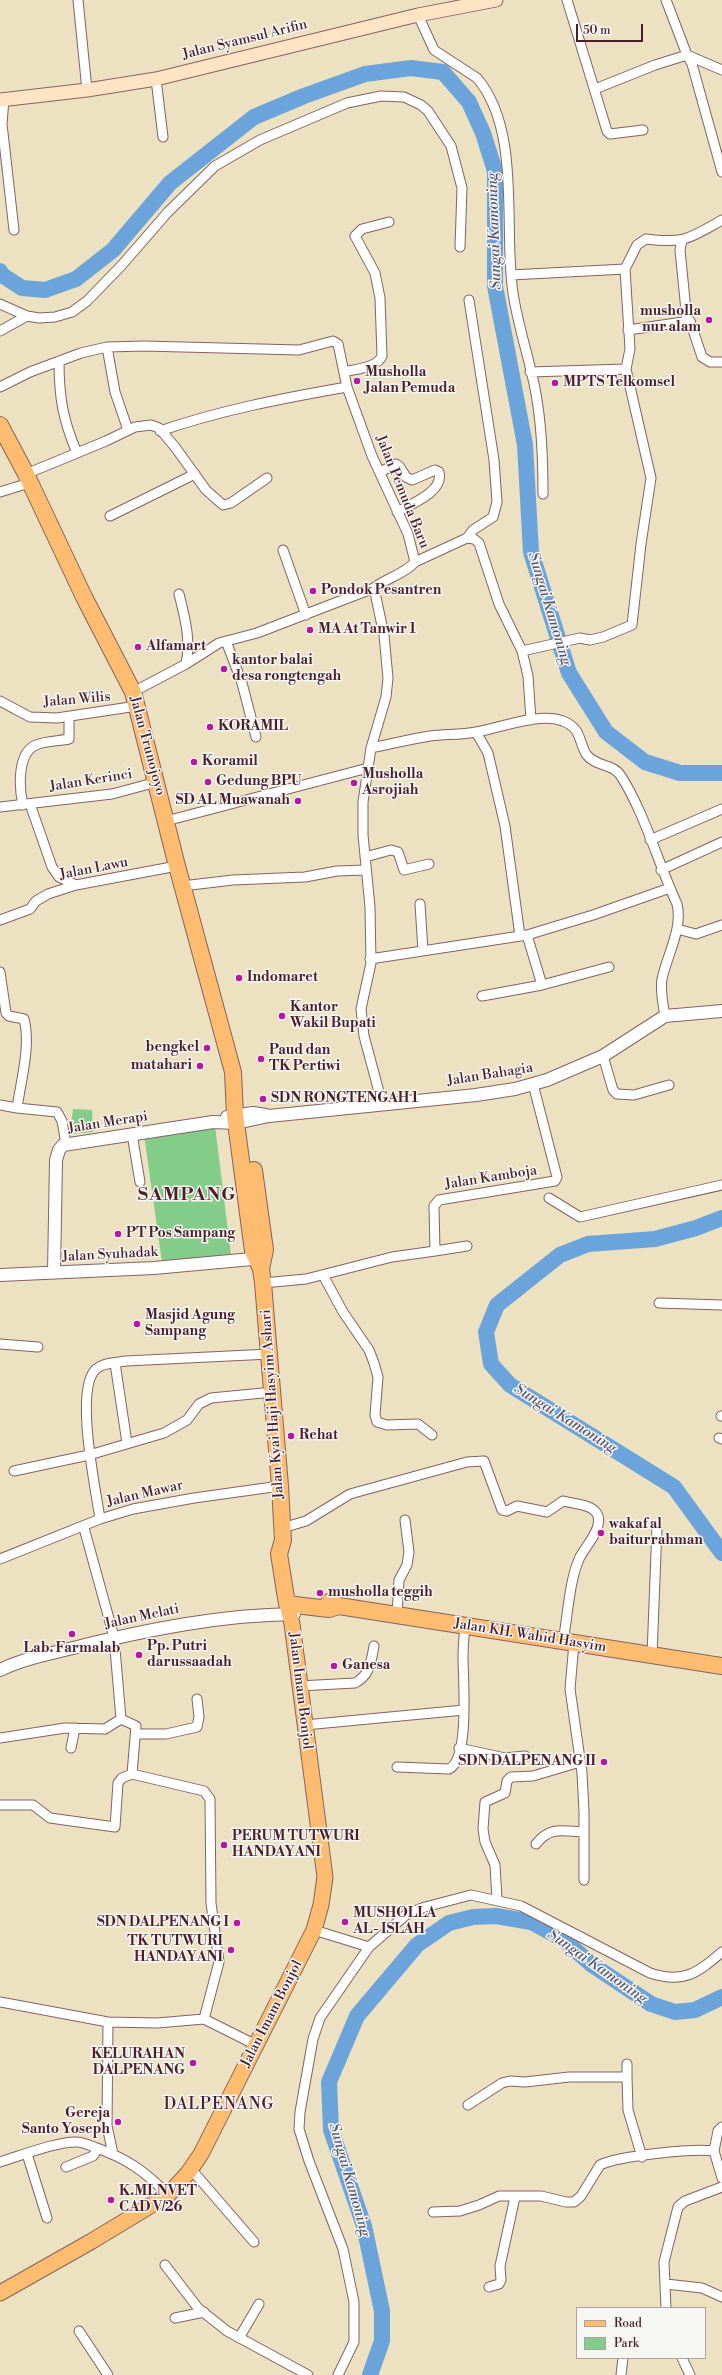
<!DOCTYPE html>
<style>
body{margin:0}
#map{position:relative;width:722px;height:2375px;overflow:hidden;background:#ece1c1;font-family:"Libre Bodoni",serif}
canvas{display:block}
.legend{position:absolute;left:576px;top:2307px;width:130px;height:52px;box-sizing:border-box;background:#f6f6f2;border:1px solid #b1a0a2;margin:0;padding:5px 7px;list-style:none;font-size:12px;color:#4a1f2b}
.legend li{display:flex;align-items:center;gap:8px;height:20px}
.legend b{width:20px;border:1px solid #b1a0a2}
.scale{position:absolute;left:576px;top:24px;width:67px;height:18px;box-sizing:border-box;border:2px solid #4a1f2b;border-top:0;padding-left:5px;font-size:12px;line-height:14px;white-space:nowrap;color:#4a1f2b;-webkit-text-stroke:3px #f6f6f2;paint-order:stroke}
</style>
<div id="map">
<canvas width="722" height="2375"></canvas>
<ul class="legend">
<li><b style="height:5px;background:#fdbc6f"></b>Road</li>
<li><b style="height:11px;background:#83cc89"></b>Park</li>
</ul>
<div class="scale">50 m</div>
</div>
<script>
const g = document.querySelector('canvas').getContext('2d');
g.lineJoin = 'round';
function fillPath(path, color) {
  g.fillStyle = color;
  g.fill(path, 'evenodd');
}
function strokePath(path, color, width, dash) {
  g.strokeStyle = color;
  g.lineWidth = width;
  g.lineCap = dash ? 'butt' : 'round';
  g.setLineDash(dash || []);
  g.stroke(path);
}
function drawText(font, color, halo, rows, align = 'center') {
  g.font = font + ' "Libre Bodoni",serif';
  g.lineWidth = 3;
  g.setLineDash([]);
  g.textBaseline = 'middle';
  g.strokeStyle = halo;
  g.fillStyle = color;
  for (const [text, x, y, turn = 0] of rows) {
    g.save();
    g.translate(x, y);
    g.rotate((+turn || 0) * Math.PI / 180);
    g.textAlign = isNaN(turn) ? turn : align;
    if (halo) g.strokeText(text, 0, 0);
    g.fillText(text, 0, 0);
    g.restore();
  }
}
fillPath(new Path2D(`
 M73,1109l19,1 1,22 -23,2z
 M215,1126l16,129 -69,7 -18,-127z`), '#83cc89');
strokePath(new Path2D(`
 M0,271l2,4 20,13 23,2 31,-11 37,-29 57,-67 84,-66 50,-21 61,-22 46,-6 32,4 26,30 14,31 12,38v115l30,159 6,107 38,121 37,59 39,30 35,11h42
 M722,1218l-26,10 -41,11 -67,5 -28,11 -63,50 -11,27 5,32 19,21 164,102 48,66
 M370,2375l12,-34v-30l-18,-85 -33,-96 -2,-48 28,-66 60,-71 32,-22 24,-6 23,-1 35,6 32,17 28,25 60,40 24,8 20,-2 27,-13`), '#6ba4da', 16);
const minor = new Path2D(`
 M78,0l9,90
 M567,0l40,131 3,3 33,-4
 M666,0l21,55 35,15
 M418,15l16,35 43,28c45,53 26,150 36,215 5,34 17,67 23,101 6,33 7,67 7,100
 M156,79l7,58
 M595,89l60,-24 32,-10 5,9 30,108
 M4,99l-2,25 12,106
 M682,240l-2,10 7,71
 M511,275l114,-6
 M0,304l27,12 12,2 16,-1 17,-5 15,-11 34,-35 47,-54 47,-46 45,-26 87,-37 34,-7 23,1 17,8 7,6 23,35 11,42 -2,59
 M628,330l62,-9 12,36 8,5h12
 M0,331l27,-15
 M107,347l8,45 13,38
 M59,361c0,37 4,59 18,92
 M344,372c11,-3 33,-4 38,-16l-2,-58 -5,-25 -20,-37 7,-7 27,-7
 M530,372l96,-3
 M0,387l30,-15 51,-19 26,-6 37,-1 155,4 34,-9 5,3 9,43
 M380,472l16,-8 3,2 7,11 6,3 23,-10 4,2c5,20 -28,32 -42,40
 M26,474l80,-33 29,-14 16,-2 8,3 16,19 31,43 17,15 8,-2 36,-25
 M0,492l29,-9
 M110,516l85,-42
 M467,538l6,-8 20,-13 4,-15 -3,-42 -25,-160
 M283,550l23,65
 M415,562l52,-24 7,1 5,4 20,61 23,47 6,25 3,44
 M374,588l10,47 4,43 -2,19 -15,51 -8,54v33l7,72 1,56 -10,46 3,27 18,67
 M179,594c6,24 12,46 7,70
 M226,641l16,42 14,54
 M522,651l58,-13 10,2 13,-3 29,-12 9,-81 10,-66 -25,-109 4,-20 -5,-80 12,-24 9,-6c39,5 44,-1 76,-19
 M133,692l53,-28 33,-21 38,-10 117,-45c12,-10 31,-14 41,-26l-7,-28 -36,-78 -25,-69c-63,11 -126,23 -187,44
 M0,701l30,16 27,1 80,-12
 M476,732l12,21 17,73 15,110
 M371,748c20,-4 40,-9 59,-12 15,-2 31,-1 46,-4 25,-4 62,-20 87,-11 19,8 15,19 23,33 9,13 27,9 35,22 24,38 37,87 56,128 6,25 -10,51 -15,75 -2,12 1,25 3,37
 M30,804l22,63 7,10 17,8
 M23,805c-4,-17 -6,-52 13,-60 9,-4 23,-4 33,-6v-22
 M0,807l112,-13 45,-12
 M166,821l202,-53
 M650,840l72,-31
 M365,857l26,-7 7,2 6,18 25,-6
 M661,870l61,-28
 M182,886l51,-6 72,-3 32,-6 29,-1
 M420,904l3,47
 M0,920l30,-11 6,-8 12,-7 28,-9 101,-19
 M677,929l19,5 26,-9
 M370,959l157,-24 66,-20 77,-27
 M0,972l6,41 3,3 15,3c7,27 -3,61 -7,89l40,4 5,9 4,23
 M542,985l67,-18
 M482,996l60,-11 -15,-50
 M603,1056l10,34 4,4 17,1 35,-10
 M0,1105l17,3
 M132,1134l8,48
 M549,1198l31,19 142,-32
 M435,1251l32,-5
 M323,1275l20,37 26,38 5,13 4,14 -3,38 2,7 10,3 31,-1 14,11
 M263,1283l43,-4 86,-22 43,-6 -1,-45 5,-6 116,-19 2,-4 -24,-93
 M659,1303l63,2
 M0,1344l38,3
 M115,1363l12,80
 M721,1416h1
 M719,1438l3,1
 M14,1471l75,-16 75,-22 23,-13 12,-16 12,-6 62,-6
 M100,1519c-4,-29 -26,-130 -4,-150 8,-7 20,-6 30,-8l144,-7
 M84,1528l30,109 7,82
 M282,1528l24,-7 44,-27 117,-32 17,-1 18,49 5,1 10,-5 30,6 16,-11c11,3 31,3 35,15 4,13 -12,30 -18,41 -11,23 -12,59 -17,84
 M0,1559l100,-40 33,-10 61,-11 86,-12
 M397,1615l2,-35 8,-15 2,-13 -4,-32
 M574,1643l-4,46 12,84 2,39v68
 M652,1655l5,-128
 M299,1686l56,-3c15,-8 16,-21 19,-37
 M305,1725l159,-15
 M137,1734h29l31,-7 2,-10 -2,-18
 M0,1738l65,-10 40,1 16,-10
 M71,1748l4,-20
 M459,1748l46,10 20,-2
 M397,1767l52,2c21,-10 14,-90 14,-112 0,-10 1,-21 2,-31
 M132,1774l72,17 6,8 1,104 8,59 -15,57
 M0,1805h33l17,13 65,9 3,-44 4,-5 10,-4 4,-48 -15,-7
 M536,1844c14,-18 26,-13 47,-12
 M497,1900l-2,-35 -10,-23 -2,-13 2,-27 20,-9 2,-12 4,-4 22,-1 47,-14
 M314,1930l55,17
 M0,2002l108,20 49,1 47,-4 52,26
 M108,2022l-1,104 6,28
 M627,2064v13
 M468,2105l34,-22 8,-2 15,1 44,-5h58l1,33 14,47
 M714,2151l4,-20 4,-4
 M27,2154l20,64
 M0,2162c20,-6 58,-21 77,-20 5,0 12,3 17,5 32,11 51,24 74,48
 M66,2167l27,-11 5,-7
 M191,2169l63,73
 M433,2212l27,-1 19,-6 20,-9h42l25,6h8l7,-6 19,-31c18,-9 94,-17 114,-14l8,27
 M165,2265l33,43 29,23 81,44
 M666,2284l36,4 20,9
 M489,2287l10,-3 2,-4 -1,-14 15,-69
 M666,2308l-2,-46 14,-55 7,-6 37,-14
 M175,2318l29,-6
 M79,2331l29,44
 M239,2338l20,-34
 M682,2358l8,17
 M338,2375l16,-33v-40l-11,-53 -34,-88 -10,-32 1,-17 13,-73 7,-21 49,-71 38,-33 18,-7 46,-12 50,11 129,67c34,11 47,0 72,-21
 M621,2375l2,-17`);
const tertiary = new Path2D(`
 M227,1117l26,-4 13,2
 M54,1272l2,-112 3,-10 4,-5 150,-23 23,1 33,-7 207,-21 39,-6 32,-9 56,-24 62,-40 57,-5
 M0,1275l154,-7 109,-10
 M0,1670c25,-12 54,-17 81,-24 70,-17 140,-31 213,-32`);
const secondary = new Path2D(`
 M0,100l87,-10 69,-11 262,-64 78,-15`);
const primary = new Path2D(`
 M0,2293l92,-52 76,-46 20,-22 13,-19 113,-224 7,-25 4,-28 -33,-253 -5,-20`);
const trunk = new Path2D(`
 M0,425l26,49 58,123 49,95 44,174 56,206 2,43 18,136 8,18 2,14 17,203 3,54 -4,14 8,50 42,5 10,-3
 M254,1170l11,80 -4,19
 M329,1602l10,4 383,60`);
strokePath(minor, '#836360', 11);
strokePath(tertiary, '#836360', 14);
strokePath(secondary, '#836360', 15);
strokePath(primary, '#836360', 17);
strokePath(trunk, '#836360', 18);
strokePath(minor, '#fff', 9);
strokePath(tertiary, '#fff', 12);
strokePath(secondary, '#fee4c5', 13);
strokePath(primary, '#fdbc6f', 15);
strokePath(trunk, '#fdbc6f', 16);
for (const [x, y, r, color] of [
 [709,320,4,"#b5179e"],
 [357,381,4,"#b5179e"],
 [555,383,4,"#b5179e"],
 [313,591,4,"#b5179e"],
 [310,630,4,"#b5179e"],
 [138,647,4,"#b5179e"],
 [224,669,4,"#b5179e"],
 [210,727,4,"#b5179e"],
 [194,762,4,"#b5179e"],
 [208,782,4,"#b5179e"],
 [354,783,4,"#b5179e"],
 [298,801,4,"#b5179e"],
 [239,978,4,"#b5179e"],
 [282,1016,4,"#b5179e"],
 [207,1048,4,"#b5179e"],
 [261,1059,4,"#b5179e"],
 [200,1066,4,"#b5179e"],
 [263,1099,4,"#b5179e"],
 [118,1234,4,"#b5179e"],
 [137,1324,4,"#b5179e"],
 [291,1436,4,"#b5179e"],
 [601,1533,4,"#b5179e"],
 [320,1593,4,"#b5179e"],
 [72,1634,4,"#b5179e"],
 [139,1655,4,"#b5179e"],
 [334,1666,4,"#b5179e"],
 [604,1762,4,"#b5179e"],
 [224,1845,4,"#b5179e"],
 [345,1922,4,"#b5179e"],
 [237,1923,4,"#b5179e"],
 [231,1950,4,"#b5179e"],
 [193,2063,4,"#b5179e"],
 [118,2122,4,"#b5179e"],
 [111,2200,4,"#b5179e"]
]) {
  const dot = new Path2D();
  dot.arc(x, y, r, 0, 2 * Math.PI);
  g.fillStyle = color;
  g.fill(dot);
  strokePath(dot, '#f6f6f2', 1.5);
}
drawText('14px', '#4a1f2b', '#f6f6f2', [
 ["Jalan Syamsul Arifin",245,40,-14],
 ["Jalan Pemuda Baru",402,492,68],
 ["Jalan Wilis",77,700,-5],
 ["Jalan Trunojoyo",147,746,75],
 ["Jalan Kerinci",91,781,-9],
 ["Jalan Lawu",94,869,-11],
 ["Jalan Bahagia",490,1075,-9],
 ["Jalan Merapi",108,1123,-9],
 ["Jalan Kamboja",491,1178,-9],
 ["Jalan Syuhadak",110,1255,-3],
 ["Jalan Kyai Haji Hasyim Ashari",273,1404,-94],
 ["Jalan Mawar",145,1494,-13],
 ["Jalan Melati",142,1617,-12],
 ["Jalan KH. Wahid Hasyim",530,1636,9],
 ["Jalan Imam Bonjol",300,1691,83],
 ["Jalan Imam Bonjol",272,2014,-63]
]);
drawText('bold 14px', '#4a1f2b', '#f6f6f2', [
 ["musholla",701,312,"right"],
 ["nur alam",701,328,"right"],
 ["Musholla",365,373],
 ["Jalan Pemuda",365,389],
 ["MPTS Telkomsel",563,383],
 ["Pondok Pesantren",321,591],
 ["MA At Tanwir 1",318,630],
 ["Alfamart",146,647],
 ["kantor balai",232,661],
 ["desa rongtengah",232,677],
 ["KORAMIL",218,727],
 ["Koramil",202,762],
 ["Musholla",362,775],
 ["Asrojiah",362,791],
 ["Gedung BPU",216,782],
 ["SD AL Muawanah",290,801,"right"],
 ["Indomaret",247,978],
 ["Kantor",290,1008],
 ["Wakil Bupati",290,1024],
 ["bengkel",199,1048,"right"],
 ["Paud dan",269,1051],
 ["TK Pertiwi",269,1067],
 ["matahari",192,1066,"right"],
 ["SDN RONGTENGAH 1",271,1099],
 ["PT Pos Sampang",126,1234],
 ["Masjid Agung",145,1316],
 ["Sampang",145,1332],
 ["Rehat",299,1436],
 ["wakaf al",609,1525],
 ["baiturrahman",609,1541],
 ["musholla teggih",328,1593],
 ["Pp. Putri",147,1647],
 ["darussaadah",147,1663],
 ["Lab. Farmalab",72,1649,"center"],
 ["Ganesa",342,1666],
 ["SDN DALPENANG II",596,1762,"right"],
 ["PERUM TUTWURI",232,1837],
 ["HANDAYANI",232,1853],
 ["MUSHOLLA",353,1914],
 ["AL- ISLAH",353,1930],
 ["SDN DALPENANG I",229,1923,"right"],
 ["TK TUTWURI",223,1942,"right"],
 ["HANDAYANI",223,1958,"right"],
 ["KELURAHAN",185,2055,"right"],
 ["DALPENANG",185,2071,"right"],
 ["Gereja",110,2114,"right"],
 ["Santo Yoseph",110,2130,"right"],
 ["K.MLNVET",119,2192],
 ["CAD V/26",119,2208]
], 'left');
drawText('italic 15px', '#575471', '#f6f6f2', [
 ["Sungai Kamoning",495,231,-92],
 ["Sungai Kamoning",549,609,73],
 ["Sungai Kamoning",565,1419,32],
 ["Sungai Kamoning",597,1967,35],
 ["Sungai Kamoning",349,2180,74]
]);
g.letterSpacing = '1px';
drawText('16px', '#4a1f2b', '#f6f6f2', [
 ["DALPENANG",219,2105]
]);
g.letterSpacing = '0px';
g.letterSpacing = '1px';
drawText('bold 18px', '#4a1f2b', '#f6f6f2', [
 ["SAMPANG",187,1196]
]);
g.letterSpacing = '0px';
</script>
